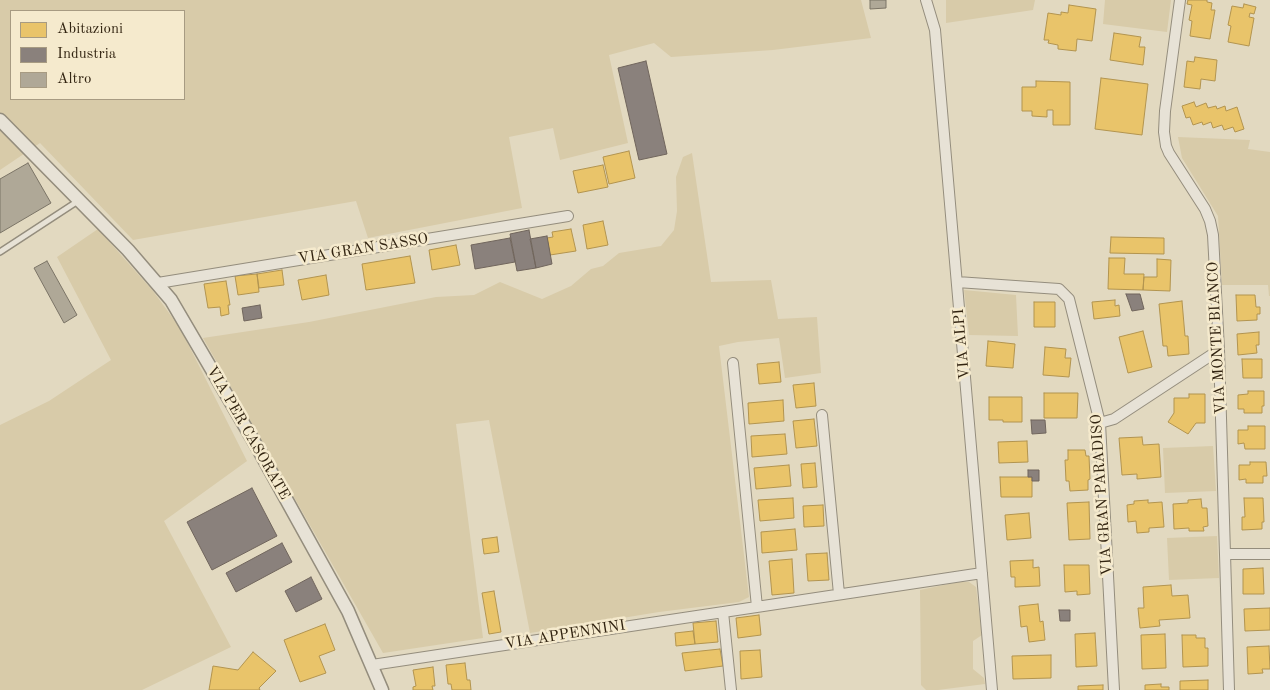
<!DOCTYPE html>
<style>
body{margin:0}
#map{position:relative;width:1270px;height:690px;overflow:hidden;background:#e2d9c0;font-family:"Old Standard TT",serif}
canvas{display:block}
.legend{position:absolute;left:10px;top:10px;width:175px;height:90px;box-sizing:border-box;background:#f5eacd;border:1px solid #a79b82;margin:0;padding:6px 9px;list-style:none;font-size:15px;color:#322411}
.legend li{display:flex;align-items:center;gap:10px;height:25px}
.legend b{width:25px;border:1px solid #a79b82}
</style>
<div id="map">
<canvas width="1270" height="690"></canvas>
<ul class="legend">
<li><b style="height:14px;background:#e9c46a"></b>Abitazioni</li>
<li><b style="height:14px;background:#8a817c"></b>Industria</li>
<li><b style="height:14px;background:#afa897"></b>Altro</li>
</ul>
</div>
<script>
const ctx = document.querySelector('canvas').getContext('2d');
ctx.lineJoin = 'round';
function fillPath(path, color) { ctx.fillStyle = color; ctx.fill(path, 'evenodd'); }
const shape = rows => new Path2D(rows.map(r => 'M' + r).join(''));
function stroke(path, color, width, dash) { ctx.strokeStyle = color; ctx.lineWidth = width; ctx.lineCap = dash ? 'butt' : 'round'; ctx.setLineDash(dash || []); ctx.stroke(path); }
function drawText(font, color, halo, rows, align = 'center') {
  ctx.font = font + ' "Old Standard TT",serif'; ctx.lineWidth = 5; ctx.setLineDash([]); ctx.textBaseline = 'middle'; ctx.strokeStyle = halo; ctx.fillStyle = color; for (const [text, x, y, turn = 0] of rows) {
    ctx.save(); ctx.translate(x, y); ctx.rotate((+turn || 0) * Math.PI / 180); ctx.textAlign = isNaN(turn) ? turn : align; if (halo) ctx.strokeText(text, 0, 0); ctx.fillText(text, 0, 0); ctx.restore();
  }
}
fillPath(shape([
 [0,0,861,0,871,38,773,50,671,57,654,43,609,55,628,143,560,160,553,128,509,137,522,208,368,238,356,201,133,240,40,143,0,170],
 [11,11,184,11,184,99,11,99],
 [946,0,1035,0,1033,10,946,23],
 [1105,0,1171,0,1167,32,1103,24],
 [1178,137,1250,140,1248,149,1270,152,1270,296,1269,296,1268,285,1222,285,1218,216,1182,158],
 [692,153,711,282,771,280,778,319,817,317,821,373,785,378,779,338,738,342,719,346,749,597,739,602,659,612,530,633,489,420,456,424,483,638,383,653,203,338,309,322,436,297,474,295,500,282,542,299,571,286,591,269,603,266,619,253,661,246,674,230,677,211,676,177,683,157],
 [98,229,153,291,180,328,247,461,164,521,231,647,142,690,0,690,0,425,49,401,111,360,57,257],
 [964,290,1016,295,1018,336,969,335],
 [1213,446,1216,491,1165,493,1163,448],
 [1217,536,1219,578,1169,580,1167,538],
 [958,582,969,582,976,587,982,635,973,641,973,669,984,678,985,684,938,690,926,690,921,685,920,590]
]), '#d8cba9');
const homes = shape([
 [1188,0,1207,0,1207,2,1212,3,1211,10,1215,10,1210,39,1190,36,1192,21,1189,20,1192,5,1187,4,1188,0],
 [1244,4,1256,7,1254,14,1250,13,1249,17,1254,18,1249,46,1228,42,1231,26,1228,25,1232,6,1243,8,1244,4],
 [1069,5,1096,9,1092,41,1077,39,1076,51,1058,49,1058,45,1048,43,1049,40,1044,40,1048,13,1061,15,1061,12,1068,13,1069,5],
 [1114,33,1141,37,1139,47,1145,47,1143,65,1110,60,1114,33],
 [1195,57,1217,60,1215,81,1201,79,1200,89,1184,87,1187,61,1194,62,1195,57],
 [1101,78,1148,84,1142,135,1095,129,1101,78],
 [1036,81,1070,82,1070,125,1053,125,1053,110,1047,110,1047,117,1032,116,1032,111,1022,111,1022,87,1036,87,1036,81],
 [1194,102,1196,107,1206,103,1208,108,1216,106,1217,109,1225,106,1226,111,1237,107,1244,129,1235,132,1233,127,1224,130,1222,125,1213,128,1211,122,1203,125,1202,122,1193,125,1190,117,1186,118,1182,106,1194,102],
 [629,151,635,178,609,184,603,157,629,151],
 [603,165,608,187,578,193,573,171,603,165],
 [603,221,608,245,587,249,583,225,603,221],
 [571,229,576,251,550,255,547,238,553,237,552,232,571,229],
 [1111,237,1164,238,1164,254,1110,253,1111,237],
 [456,245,460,265,432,270,429,250,456,245],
 [410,256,415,283,366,290,362,264,410,256],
 [1109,258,1125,258,1124,274,1144,274,1143,290,1108,289,1109,258],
 [1157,259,1171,260,1170,291,1143,290,1144,277,1157,277,1157,259],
 [282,270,284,285,259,288,257,274,282,270],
 [257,274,259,292,238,295,235,276,257,274],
 [326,275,329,295,302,300,298,280,326,275],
 [226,281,230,305,228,305,229,314,221,316,220,307,208,308,204,284,226,281],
 [1236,295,1255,295,1256,307,1260,307,1260,314,1257,314,1257,320,1237,321,1236,295],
 [1115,300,1115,306,1119,305,1120,316,1094,319,1092,302,1115,300],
 [1182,301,1185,336,1188,336,1189,354,1168,356,1167,346,1163,346,1159,304,1182,301],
 [1034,302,1055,302,1055,327,1034,327,1034,302],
 [1143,331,1152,367,1128,373,1119,337,1143,331],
 [1259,332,1259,345,1256,345,1257,353,1238,355,1237,334,1259,332],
 [988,341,1015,344,1013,368,986,366,988,341],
 [1045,347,1066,349,1065,358,1071,358,1069,377,1043,375,1045,347],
 [1242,359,1262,359,1262,378,1243,378,1242,359],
 [779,362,781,382,759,384,757,364,779,362],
 [814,383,816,406,796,408,793,385,814,383],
 [1248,391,1264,391,1264,406,1262,406,1262,413,1244,413,1244,409,1238,409,1238,395,1248,394,1248,391],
 [1044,393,1078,393,1077,418,1044,418,1044,393],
 [1189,394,1205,394,1205,423,1196,423,1188,434,1168,422,1174,413,1174,398,1189,398,1189,394],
 [989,397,1022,397,1022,422,1003,422,1003,420,989,420,989,397],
 [783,400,784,421,749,424,748,403,783,400],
 [814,419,817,446,796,448,793,421,814,419],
 [1248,426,1265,426,1265,449,1245,449,1244,443,1238,444,1238,430,1248,430,1248,426],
 [785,434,787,454,752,457,751,436,785,434],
 [1142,437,1143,445,1159,444,1161,477,1137,479,1137,474,1122,475,1119,438,1142,437],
 [1027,441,1028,462,999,463,998,442,1027,441],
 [1068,450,1085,450,1086,456,1089,456,1090,479,1088,480,1088,490,1070,491,1069,481,1066,481,1065,460,1068,460,1068,450],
 [1250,462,1266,462,1267,476,1263,476,1263,483,1246,483,1246,479,1239,480,1239,465,1250,465,1250,462],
 [815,463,817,487,803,488,801,464,815,463],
 [789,465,791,486,756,489,754,468,789,465],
 [1000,477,1032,477,1032,497,1001,497,1000,477],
 [793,498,794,518,760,521,758,500,793,498],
 [1244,498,1263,498,1264,522,1262,522,1262,529,1242,530,1242,517,1245,517,1244,498],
 [1201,499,1202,508,1207,508,1208,526,1203,527,1204,531,1189,531,1189,528,1174,529,1173,504,1188,503,1188,500,1201,499],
 [1148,500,1148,503,1162,502,1164,527,1149,528,1149,532,1137,533,1136,521,1128,522,1127,505,1134,504,1134,501,1148,500],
 [1089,502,1090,539,1069,540,1067,503,1089,502],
 [823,505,824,526,804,527,803,506,823,505],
 [1029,513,1031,538,1007,540,1005,515,1029,513],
 [795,529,797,550,762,553,761,532,795,529],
 [497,537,499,552,484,554,482,539,497,537],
 [827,553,829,580,808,581,806,554,827,553],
 [792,559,794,593,772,595,769,561,792,559],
 [1033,560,1033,568,1039,567,1040,586,1015,587,1015,577,1011,577,1010,561,1033,560],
 [1064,565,1089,565,1090,594,1077,595,1077,591,1065,592,1064,565],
 [1263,568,1264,594,1243,594,1243,569,1263,568],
 [1171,585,1172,596,1188,595,1190,618,1159,620,1160,626,1140,628,1138,608,1144,608,1143,587,1171,585],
 [494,591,501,632,489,634,482,593,494,591],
 [1038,604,1040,622,1043,621,1045,640,1029,642,1027,626,1021,627,1019,606,1038,604],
 [1270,608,1270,630,1245,631,1244,609,1270,608],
 [759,615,761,635,738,638,736,618,759,615],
 [716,621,718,642,695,644,693,623,716,621],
 [325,624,335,650,319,656,326,673,300,682,284,640,325,624],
 [693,631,695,644,676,646,675,633,693,631],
 [1095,633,1097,666,1076,667,1075,634,1095,633],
 [1165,634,1166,668,1142,669,1141,635,1165,634],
 [1182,635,1196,635,1196,638,1205,638,1205,648,1208,648,1208,666,1183,667,1182,635],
 [1269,646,1270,669,1262,669,1263,673,1248,674,1247,647,1269,646],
 [720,649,723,666,685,671,682,653,720,649],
 [760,650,762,677,741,679,740,651,760,650],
 [253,652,276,671,259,688,260,690,209,690,213,666,238,670,253,652],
 [1051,655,1051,678,1013,679,1012,656,1051,655],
 [465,663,467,680,470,680,471,690,452,690,451,684,448,684,446,665,465,663],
 [433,667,435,686,432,686,433,690,413,690,413,687,416,686,413,670,433,667],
 [1208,680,1208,690,1180,690,1180,681,1208,680],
 [1161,684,1161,687,1169,687,1169,690,1145,690,1145,685,1161,684],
 [1103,685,1103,690,1078,690,1078,686,1103,685]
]);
fillPath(homes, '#e9c46a');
stroke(homes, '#b2944f', 1);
const industry = shape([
 [646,61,667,154,639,160,618,68,646,61],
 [529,230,536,268,517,271,510,234,529,230],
 [547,236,552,264,536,268,530,239,547,236],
 [510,238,515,262,475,269,471,245,510,238],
 [1126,294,1140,294,1144,309,1132,311,1126,294],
 [260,305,262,318,244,321,242,308,260,305],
 [1031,420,1045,420,1046,433,1032,434,1031,420],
 [1028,470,1039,470,1039,481,1032,481,1032,477,1028,477,1028,470],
 [252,488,277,536,212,570,187,522,252,488],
 [282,543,292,562,236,592,226,573,282,543],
 [311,577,322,599,296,612,285,591,311,577],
 [1059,610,1070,610,1070,621,1060,621,1059,610]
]);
fillPath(industry, '#8a817c');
stroke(industry, '#70655c', 1);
const building = shape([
 [870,0,886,0,886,8,870,9,870,0],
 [28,163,51,203,0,233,0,179,28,163],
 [47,261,77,315,64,323,34,268,47,261]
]);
fillPath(building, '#afa897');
stroke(building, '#7b7466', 1);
const service = shape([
 [0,252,78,201]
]);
const minor = shape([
 [926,0,935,30,992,690],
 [1180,0,1165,111,1164,132,1166,146,1169,153,1205,209,1210,221,1213,235,1219,350,1229,690],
 [957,282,1059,289,1069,299,1100,423,1114,690],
 [158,283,568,216],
 [733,363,757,607],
 [822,415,839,594],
 [1100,423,1114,419,1219,350],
 [1225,554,1270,554],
 [723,612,731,690],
 [372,665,982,573]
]);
const tertiary = shape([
 [0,120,128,250,171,300,260,452,348,611,382,690]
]);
stroke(service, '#948d7d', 8);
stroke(minor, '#948d7d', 12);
stroke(tertiary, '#948d7d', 15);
stroke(service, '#e7e2d6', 5);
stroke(minor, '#e7e2d6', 10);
stroke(tertiary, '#e7e2d6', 12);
drawText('15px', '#322411', '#f5eacd', [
 ["VIA GRAN SASSO",363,249,-9],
 ["VIA MONTE BIANCO",1217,338,-93],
 ["VIA ALPI",962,344,-95],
 ["VIA PER CASORATE",248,433,60],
 ["VIA GRAN PARADISO",1102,495,-94],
 ["VIA APPENNINI",565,635,-9]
]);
</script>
